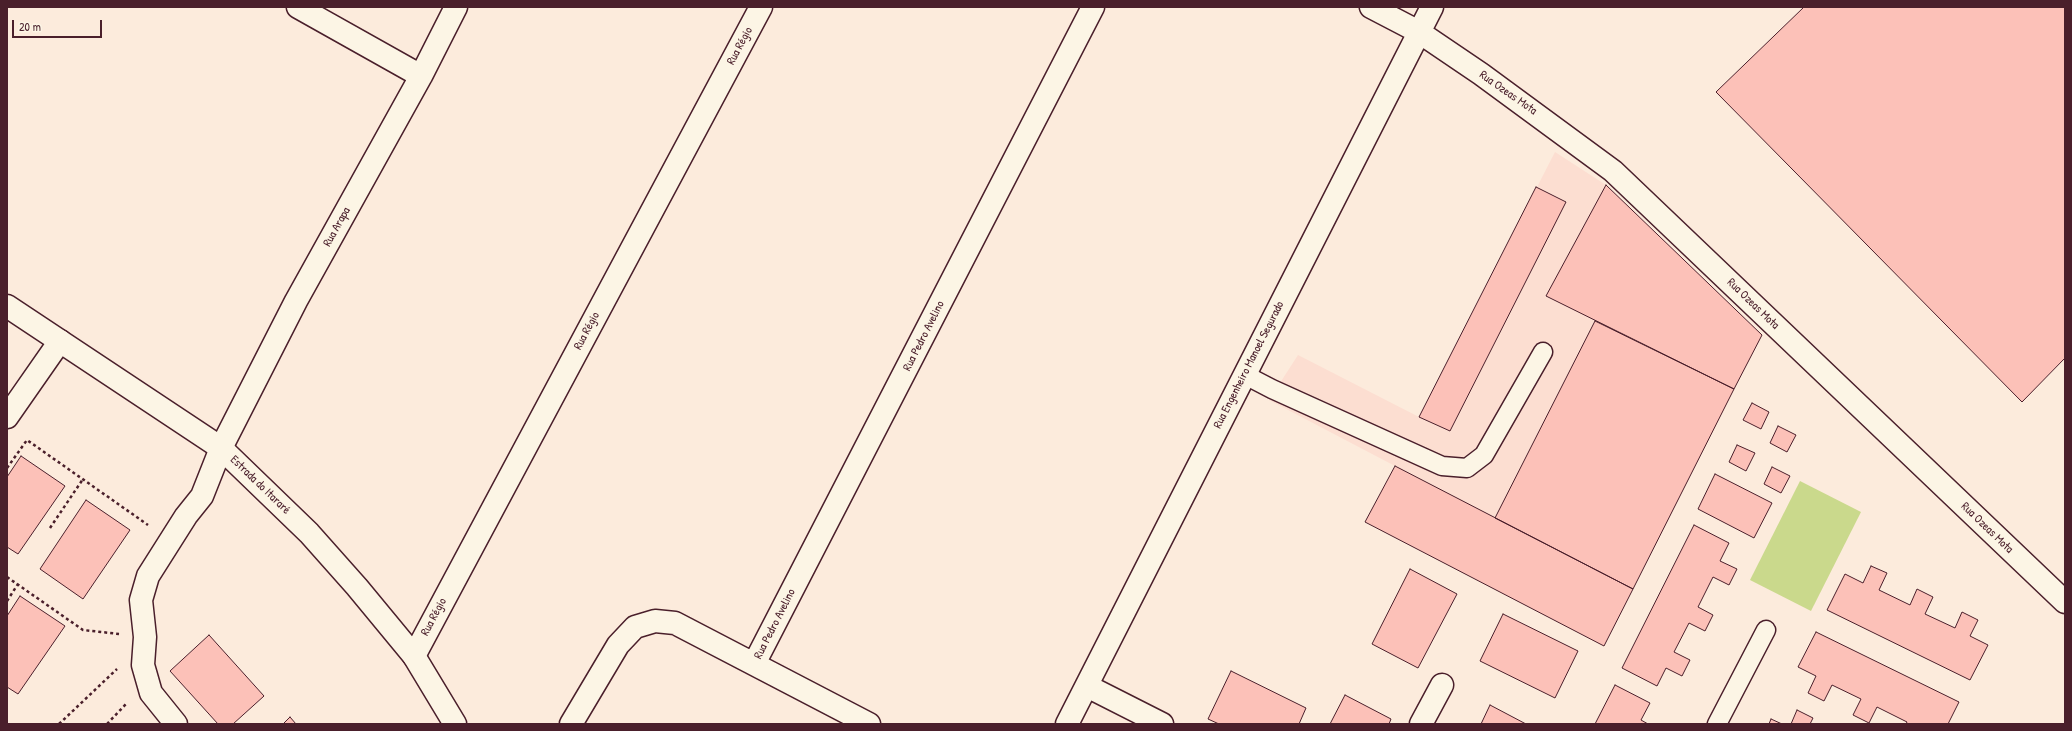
<!DOCTYPE html>
<meta charset="utf-8">
<style>
body{margin:0}
#map{position:relative;width:2072px;height:731px;overflow:hidden;background:#fcebdc;font-family:"Patrick Hand",sans-serif}
canvas{display:block}
.frame{position:absolute;inset:0;border:8px solid #4a1f2b;pointer-events:none}
.scale{position:absolute;left:12px;top:20px;width:90px;height:18px;box-sizing:border-box;border:2px solid #4a1f2b;border-top:0;padding-left:5px;font-size:12px;line-height:14px;white-space:nowrap;color:#4a1f2b;-webkit-text-stroke:3px #fcf5e5;paint-order:stroke}
</style>
<div id="map">
<canvas width="2072" height="731"></canvas>
<div class="frame"></div>
<div class="scale">20 m</div>
</div>
<script>
const ctx = document.querySelector('canvas').getContext('2d');
ctx.lineJoin = 'round';
function fillPath(path, color) { ctx.fillStyle = color; ctx.fill(path, 'evenodd'); }
const shape = rows => new Path2D(rows.map(r => 'M' + r).join(''));
function stroke(path, color, width, dash) { ctx.strokeStyle = color; ctx.lineWidth = width; ctx.lineCap = dash ? 'butt' : 'round'; ctx.setLineDash(dash || []); ctx.stroke(path); }
function drawText(font, color, halo, rows, align = 'center') {
  ctx.font = font + ' "Patrick Hand",sans-serif'; ctx.lineWidth = 3; ctx.setLineDash([]); ctx.textBaseline = 'middle'; ctx.strokeStyle = halo; ctx.fillStyle = color; for (const [text, x, y, turn = 0] of rows) {
    ctx.save(); ctx.translate(x, y); ctx.rotate((+turn || 0) * Math.PI / 180); ctx.textAlign = isNaN(turn) ? turn : align; if (halo) ctx.strokeText(text, 0, 0); ctx.fillText(text, 0, 0); ctx.restore();
  }
}
fillPath(shape([
 [1555,152,1606,185,1762,335,1604,646,1395,466,1269,400,1298,355,1419,417]
]), '#fcded1');
fillPath(shape([
 [1800,481,1861,512,1811,611,1750,580]
]), '#cad98c');
const building = shape([
 [1804,7,2065,7,2065,358,2022,402,1716,92,1804,7],
 [1606,185,1762,335,1734,389,1546,296,1606,185],
 [1536,187,1566,202,1450,431,1419,417,1536,187],
 [1595,321,1734,389,1633,589,1495,518,1595,321],
 [1752,403,1769,412,1761,429,1743,420,1752,403],
 [1778,426,1796,435,1787,452,1770,443,1778,426],
 [1737,445,1755,453,1746,471,1729,462,1737,445],
 [21,456,65,486,18,554,7,547,7,477,21,456],
 [1395,466,1633,589,1604,646,1365,522,1395,466],
 [1772,467,1790,476,1781,493,1764,484,1772,467],
 [1715,474,1772,503,1754,538,1698,509,1715,474],
 [86,500,130,530,83,599,40,569,86,500],
 [1694,525,1729,543,1720,561,1737,569,1729,585,1713,577,1698,607,1713,615,1705,631,1689,623,1674,652,1690,660,1682,676,1666,668,1657,686,1622,668,1694,525],
 [1871,566,1887,573,1879,590,1910,605,1917,589,1933,597,1925,614,1955,628,1962,612,1978,620,1970,636,1988,645,1970,680,1827,610,1845,574,1863,583,1871,566],
 [1410,569,1457,594,1418,668,1372,644,1410,569],
 [20,596,65,626,18,694,7,687,7,616,20,596],
 [1503,614,1578,651,1555,698,1480,661,1503,614],
 [1816,632,1959,702,1948,724,1906,724,1907,722,1877,707,1869,723,1853,715,1861,699,1832,685,1824,701,1808,693,1816,676,1798,667,1816,632],
 [209,635,264,696,233,724,218,724,170,671,209,635],
 [1231,671,1306,708,1299,724,1219,724,1208,719,1231,671],
 [1615,685,1650,703,1641,720,1648,724,1595,724,1615,685],
 [1345,695,1391,719,1389,724,1330,724,1345,695],
 [1490,705,1526,724,1481,724,1490,705],
 [1797,710,1813,718,1810,724,1791,724,1797,710],
 [290,717,296,724,283,724,290,717],
 [1771,719,1782,724,1769,724,1771,719]
]);
fillPath(building, '#fcc1b8');
stroke(building, '#4a1f2b', 1);
const service = shape([
 [1245,375,1272,389,1442,466,1467,468,1484,455,1543,352],
 [1717,724,1766,630]
]);
const pedestrian = shape([
 [7,417,60,341]
]);
const minor = shape([
 [298,7,421,76],
 [1371,7,1419,32,1481,74,1613,171,2065,602],
 [414,656,761,7],
 [754,664,1093,7],
 [1087,686,1162,724],
 [176,724,151,693,143,665,145,637,141,600,148,576,186,516,202,496,221,448,296,301,421,76,456,7],
 [571,724,618,645,635,627,655,621,675,623,869,724],
 [1067,724,1432,7],
 [1421,724,1442,685]
]);
const primary = shape([
 [7,306,221,448,309,533,357,587,414,656,455,724]
]);
stroke(service, '#4a1f2b', 21);
stroke(pedestrian, '#4a1f2b', 25);
stroke(minor, '#4a1f2b', 25);
stroke(primary, '#4a1f2b', 25);
stroke(shape([
 [7,468,27,440,148,525],
 [50,528,83,479],
 [7,577,83,630,119,634],
 [7,601,18,584],
 [59,724,117,669],
 [107,724,126,704]
]), '#4a1f2b', 2.5, [3, 3]);
stroke(service, '#fcf5e5', 18);
stroke(pedestrian, '#fcf5e5', 22);
stroke(minor, '#fcf5e5', 22);
stroke(primary, '#fcf5e5', 22);
drawText('12px', '#4a1f2b', '#fcf5e5', [
 ["Rua Régio",740,46,-62],
 ["Rua Ozeas Mota",1508,93,35],
 ["Rua Arapa",337,227,-61],
 ["Rua Ozeas Mota",1753,304,44],
 ["Rua Régio",587,331,-62],
 ["Rua Pedro Avelino",924,336,-63],
 ["Rua Engenheiro Manoel Segurado",1249,365,-63],
 ["Estrada do Itararé",260,485,44],
 ["Rua Ozeas Mota",1987,528,44],
 ["Rua Régio",434,617,-62],
 ["Rua Pedro Avelino",775,624,-63]
]);
</script>
